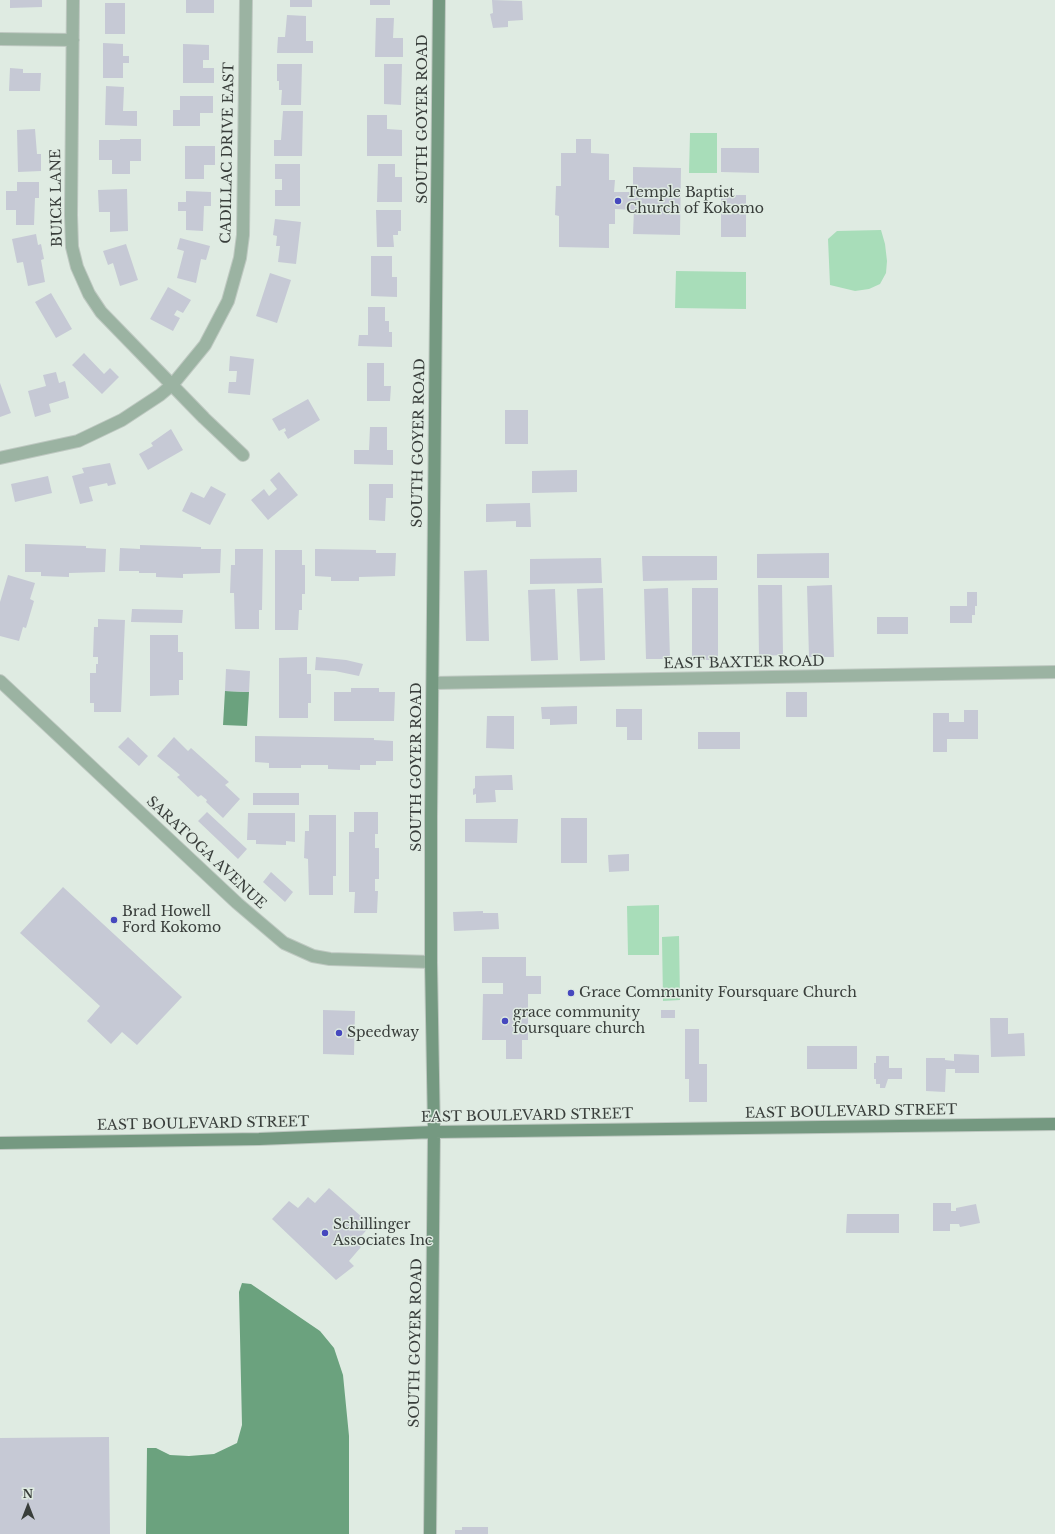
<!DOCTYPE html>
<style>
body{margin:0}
#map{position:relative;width:1055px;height:1534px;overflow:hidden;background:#dfebe2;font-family:"Libre Baskerville",serif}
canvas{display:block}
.north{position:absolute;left:8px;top:1486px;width:40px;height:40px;-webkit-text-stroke:3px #dfebe2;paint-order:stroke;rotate:0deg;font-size:11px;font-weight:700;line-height:16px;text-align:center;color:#393e3b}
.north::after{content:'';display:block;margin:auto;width:14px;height:18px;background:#393e3b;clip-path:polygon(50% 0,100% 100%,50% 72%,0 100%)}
</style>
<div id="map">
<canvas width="1055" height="1534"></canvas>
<div class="north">N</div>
</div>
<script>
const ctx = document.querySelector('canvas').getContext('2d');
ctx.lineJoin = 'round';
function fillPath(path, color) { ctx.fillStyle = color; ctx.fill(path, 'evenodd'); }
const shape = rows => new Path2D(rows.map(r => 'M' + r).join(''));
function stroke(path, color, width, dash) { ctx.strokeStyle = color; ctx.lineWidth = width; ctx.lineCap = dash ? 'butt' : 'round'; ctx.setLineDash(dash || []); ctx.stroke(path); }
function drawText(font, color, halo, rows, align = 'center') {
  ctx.font = font + ' "Libre Baskerville",serif'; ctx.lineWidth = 3; ctx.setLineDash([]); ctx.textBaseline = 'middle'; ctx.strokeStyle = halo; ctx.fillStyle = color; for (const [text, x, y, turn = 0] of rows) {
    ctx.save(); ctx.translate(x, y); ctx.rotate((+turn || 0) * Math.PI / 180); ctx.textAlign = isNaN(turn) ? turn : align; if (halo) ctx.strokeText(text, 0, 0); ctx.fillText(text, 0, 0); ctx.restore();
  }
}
fillPath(shape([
 [690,133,717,133,717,173,689,173],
 [881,230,885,244,887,261,886,273,880,284,869,289,855,291,830,285,828,239,837,231],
 [676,271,746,272,746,309,675,308],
 [659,905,659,955,628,955,627,906],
 [679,936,680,1000,663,1001,662,937]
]), '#a8ddb9');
fillPath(shape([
 [225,691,249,692,247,726,223,725],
 [242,1283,251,1284,320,1331,334,1348,343,1375,349,1436,349,1534,146,1534,147,1448,156,1448,170,1455,189,1456,214,1454,237,1443,242,1425,239,1292]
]), '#6ba27e');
fillPath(shape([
 [10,0,42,0,42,7,10,8],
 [186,0,214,0,214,13,186,13],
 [290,0,312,0,312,7,290,7],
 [370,0,390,0,390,5,370,5],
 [492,0,522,1,523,20,508,21,508,27,493,28,490,14,493,13],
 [105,3,125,3,125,34,105,34],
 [287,15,306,16,306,41,313,41,313,53,277,53,278,37,285,37],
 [376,18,394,18,393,38,403,38,403,57,375,57],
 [103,43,123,44,123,56,129,56,129,63,123,63,123,78,103,78],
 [183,44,209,45,209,60,203,60,203,68,214,68,214,83,183,83],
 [277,64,302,64,301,105,281,105,282,90,279,90,279,81,277,81],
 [384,64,402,64,401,105,384,104],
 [10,68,23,69,23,73,41,73,40,91,9,91],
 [106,86,124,87,123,111,137,111,137,126,105,125],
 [180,96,213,96,213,113,200,113,200,126,173,126,173,110,180,110],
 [283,111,303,111,302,156,274,156,274,140,281,140],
 [367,115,387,115,387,129,402,130,402,156,367,156],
 [35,129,37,154,41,154,41,171,18,172,17,130],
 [120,139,141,139,141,161,130,161,130,174,112,174,112,160,99,160,99,140,120,140],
 [576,139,591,139,591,153,609,154,609,180,615,180,614,192,633,192,633,167,681,168,680,235,633,234,634,210,615,209,615,224,609,224,609,248,559,247,559,216,555,215,556,186,561,186,561,153,576,153],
 [185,146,215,146,215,165,204,165,204,179,185,179],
 [721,148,759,148,759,173,721,172],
 [275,164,300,164,300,206,275,206,275,190,282,190,282,179,275,179],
 [378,164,395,164,395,177,402,177,402,202,377,202],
 [17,182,39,182,39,198,35,198,34,225,16,225,16,210,6,210,6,191,17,191],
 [127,189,128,231,110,232,110,212,99,212,98,190],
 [186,191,211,192,211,206,204,206,203,231,186,230,186,211,178,211,178,202,186,202],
 [721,195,746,195,746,237,721,237],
 [376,210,401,210,401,231,398,231,398,235,393,235,394,247,377,247],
 [275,219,301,222,296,264,278,262,280,246,276,246,277,236,273,235],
 [36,234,38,245,41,244,44,259,41,260,45,282,28,286,23,262,17,263,12,239],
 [180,238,210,246,206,260,201,259,196,283,177,278,184,251,177,249],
 [126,244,138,280,120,286,113,263,108,265,103,251],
 [371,256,392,256,392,277,397,277,397,297,371,296],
 [270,273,291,280,277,323,256,316],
 [168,287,191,300,183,313,177,310,174,315,180,318,173,331,150,319],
 [51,293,72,329,56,338,35,302],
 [368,307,385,307,385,321,389,321,389,332,392,332,392,347,358,346,359,335,368,335],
 [84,353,104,374,110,368,119,377,102,394,72,365],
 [230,356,254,359,250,395,228,393,229,382,236,382,237,371,229,371],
 [367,363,384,363,384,386,391,386,390,401,367,401],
 [56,372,59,383,65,381,69,398,49,404,51,412,35,417,28,391,46,386,43,375],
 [0,383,11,413,0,417],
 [308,399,320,420,288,439,284,432,286,431,285,428,279,431,272,419],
 [505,410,528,410,528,444,505,444],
 [370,427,387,427,387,450,393,450,393,465,354,464,354,450,369,450],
 [171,429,183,450,148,470,139,454,153,446,151,443],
 [110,463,116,484,108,486,107,483,89,487,93,501,80,504,72,476,84,473,82,468],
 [577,470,577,492,532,493,532,471],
 [279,472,298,495,268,520,251,500,264,489,269,496,277,489,270,480],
 [48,476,52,493,15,502,11,484],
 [369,484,393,484,393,498,386,498,385,521,369,520],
 [211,486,226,494,210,525,182,511,191,492,204,498],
 [530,503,531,527,516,527,516,521,486,522,486,504],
 [25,544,86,546,86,548,106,549,105,572,69,573,69,577,41,576,41,572,25,572],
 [140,545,201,547,201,549,221,549,220,573,183,574,183,578,156,577,156,573,139,573,139,571,119,571,120,548,140,549],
 [235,549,263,549,262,610,259,610,259,629,235,629,234,593,230,593,231,565,235,565],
 [315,549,376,550,376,553,396,553,395,576,359,577,359,581,331,581,331,577,315,576],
 [275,550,302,550,302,565,305,565,305,594,302,594,302,610,299,610,298,630,275,630],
 [829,553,829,578,757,578,757,554],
 [642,556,717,556,717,580,643,581],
 [601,558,602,583,530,584,530,559],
 [487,570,489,641,466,641,464,571],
 [8,575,35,583,30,599,34,601,26,628,23,627,19,641,0,636,0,602],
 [758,585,782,585,783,655,759,656],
 [832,585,834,657,809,657,807,586],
 [603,588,605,660,580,661,577,589],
 [668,588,670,659,646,659,644,589],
 [692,588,718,588,718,660,692,660],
 [555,589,558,660,531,661,528,590],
 [967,592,977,592,977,606,975,606,975,615,972,615,972,623,950,623,950,606,967,606],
 [132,609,183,610,182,623,131,622],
 [877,617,908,617,908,634,877,634],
 [98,619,125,620,121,712,94,712,94,703,90,703,90,673,96,673,96,664,98,664,98,657,93,657,94,627,98,627],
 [150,635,178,635,178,652,183,652,183,680,179,680,179,695,150,696],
 [307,657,307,674,311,674,311,703,308,703,308,718,279,718,279,658],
 [316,657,346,660,363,664,359,676,335,671,315,670],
 [226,669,250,671,249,692,225,691],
 [351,688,379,688,379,692,395,692,394,721,334,721,334,692,351,692],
 [786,692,807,692,807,717,786,717],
 [577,706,577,724,550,725,550,719,542,719,541,707],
 [616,709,642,709,642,740,627,740,627,727,616,727],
 [964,710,978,710,978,739,947,739,947,752,933,752,933,713,949,713,949,722,964,722],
 [487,716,514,716,514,749,486,748],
 [698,732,740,732,740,749,698,749],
 [255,736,374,738,374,740,393,741,393,761,376,761,376,765,360,765,360,770,328,769,328,765,301,765,301,768,269,768,269,763,255,762],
 [128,737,148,756,139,766,118,747],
 [174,737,188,751,191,748,229,782,225,785,240,799,223,818,206,802,207,800,201,795,198,797,177,777,180,775,157,756],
 [512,775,513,790,495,790,496,802,476,803,476,794,473,795,473,789,475,788,475,776],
 [253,793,299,793,299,805,253,805],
 [207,812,247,849,238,859,198,821],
 [354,812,378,812,378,834,375,834,375,848,379,848,379,879,375,879,375,891,378,891,377,913,354,913,355,892,349,892,349,832,354,832],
 [248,813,295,813,295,842,286,841,286,845,256,844,256,840,247,840],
 [309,815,336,815,336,876,333,876,333,895,309,895,308,859,304,858,305,831,309,831],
 [561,818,587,818,587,863,561,863],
 [465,819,518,819,517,843,465,842],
 [629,854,629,871,609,872,608,855],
 [271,872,293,892,285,902,263,882],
 [63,887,182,997,137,1045,122,1032,111,1044,87,1021,100,1006,20,933],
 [483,911,483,913,498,913,499,929,454,931,453,912],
 [482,957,526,957,526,976,541,976,541,994,528,994,528,1040,522,1040,522,1059,506,1059,506,1040,482,1040,483,994,503,994,503,983,482,983],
 [323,1010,355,1011,354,1055,323,1054],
 [661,1010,675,1010,675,1018,661,1018],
 [990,1018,1008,1018,1008,1034,1024,1033,1025,1056,991,1057],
 [685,1029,699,1029,699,1064,707,1064,707,1102,689,1102,689,1079,685,1079],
 [807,1046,857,1046,857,1069,807,1069],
 [954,1054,979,1055,979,1073,955,1073,955,1069,946,1069,945,1092,926,1091,926,1058,945,1058,945,1060,954,1061],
 [876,1056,889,1056,889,1068,902,1068,902,1079,888,1079,885,1088,880,1088,880,1084,876,1084,876,1079,874,1079,874,1063,876,1063],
 [329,1188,371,1225,356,1242,361,1247,349,1261,354,1266,336,1280,272,1219,289,1201,298,1208,308,1197,315,1203],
 [933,1203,951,1203,951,1211,956,1211,956,1208,976,1204,980,1223,960,1227,959,1224,950,1224,950,1231,933,1231],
 [847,1214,899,1214,899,1233,846,1233],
 [109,1437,110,1534,0,1534,0,1438],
 [462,1527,488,1527,488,1534,455,1534,455,1530,462,1530]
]), '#c6c9d5');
const street = shape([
 [73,0,71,215,72,247,77,267,89,294,101,312,204,418,243,455],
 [0,39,73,40],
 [0,458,78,441,122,420,160,395,173,384,205,345,228,301,240,258,243,235,246,0],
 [0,681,237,903,284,943,313,956,330,959,431,962],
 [433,683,1055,672]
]);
const secondary = shape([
 [0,1143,259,1139,434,1132,1055,1124],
 [430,1534,434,1132,431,962,431,816,439,0]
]);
stroke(street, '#bec8c1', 14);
stroke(secondary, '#bec8c1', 14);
stroke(street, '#9bb3a2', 12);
stroke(secondary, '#759981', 12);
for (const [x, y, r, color] of [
 [618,201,4,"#4648be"],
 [114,920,4,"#4648be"],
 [571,993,4,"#4648be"],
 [505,1021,4,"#4648be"],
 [339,1033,4,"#4648be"],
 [325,1233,4,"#4648be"]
]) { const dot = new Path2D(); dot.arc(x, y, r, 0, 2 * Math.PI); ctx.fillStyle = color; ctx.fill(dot); stroke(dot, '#dfebe2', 1.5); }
drawText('14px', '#393e3b', '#dfebe2', [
 ["SOUTH GOYER ROAD",423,119,-90],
 ["CADILLAC DRIVE EAST",228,153,-89],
 ["BUICK LANE",57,198,-91],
 ["SOUTH GOYER ROAD",419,443,-89],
 ["EAST BAXTER ROAD",744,663,-1],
 ["SOUTH GOYER ROAD",417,767,-90],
 ["SARATOGA AVENUE",206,853,43],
 ["EAST BOULEVARD STREET",851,1112,-1],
 ["EAST BOULEVARD STREET",527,1116,-1],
 ["EAST BOULEVARD STREET",203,1124,-1],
 ["SOUTH GOYER ROAD",416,1343,-89]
]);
drawText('14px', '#393e3b', '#dfebe2', [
 ["Temple Baptist",626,193],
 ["Church of Kokomo",626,209],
 ["Brad Howell",122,912],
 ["Ford Kokomo",122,928],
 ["Grace Community Foursquare Church",579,993],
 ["grace community",513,1013],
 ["foursquare church",513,1029],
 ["Speedway",347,1033],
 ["Schillinger",333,1225],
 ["Associates Inc",333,1241]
], 'left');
</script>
